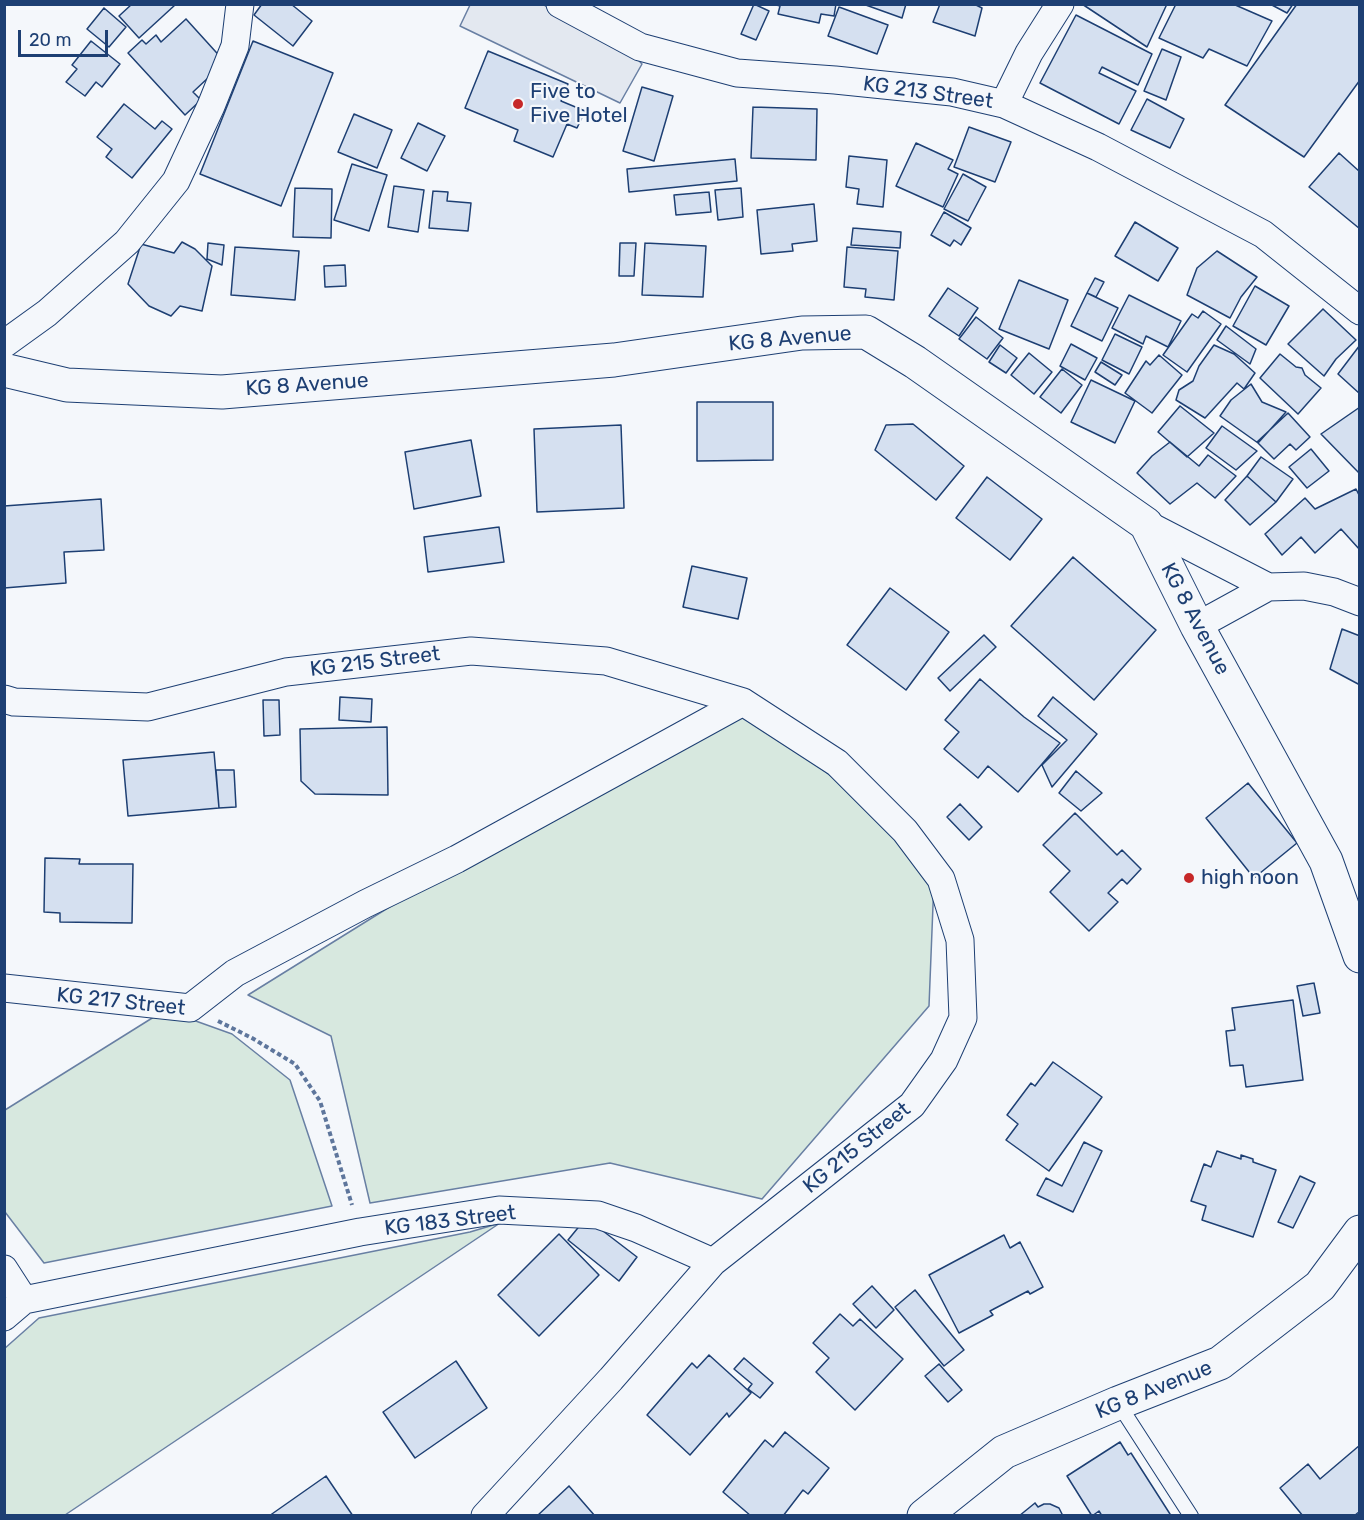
<!DOCTYPE html>
<style>
body{margin:0}
#map{position:relative;width:1364px;height:1520px;overflow:hidden;background:#f4f7fb;font-family:Rubik,sans-serif}
canvas{display:block}
.frame{position:absolute;inset:0;border:6px solid #1d3f73;pointer-events:none}
.scale{position:absolute;left:18px;top:30px;width:90px;height:27px;box-sizing:border-box;border:3px solid #1d3f73;border-top:0;padding-left:8px;font-size:18px;line-height:21px;white-space:nowrap;color:#1d3f73;-webkit-text-stroke:4px #f4f7fb;paint-order:stroke}
</style>
<div id="map">
<canvas width="1364" height="1520"></canvas>
<div class="frame"></div>
<div class="scale">20 m</div>
</div>
<script>
const ctx = document.querySelector('canvas').getContext('2d');
ctx.lineJoin = 'round';
function fillPath(path, color) { ctx.fillStyle = color; ctx.fill(path, 'evenodd'); }
const shape = rows => new Path2D(rows.map(r => 'M' + r).join(''));
function stroke(path, color, width, dash) { ctx.strokeStyle = color; ctx.lineWidth = width; ctx.lineCap = dash ? 'butt' : 'round'; ctx.setLineDash(dash || []); ctx.stroke(path); }
function drawText(font, color, halo, rows, align = 'center') {
  ctx.font = font + ' Rubik,sans-serif'; ctx.lineWidth = 4.5; ctx.setLineDash([]); ctx.textBaseline = 'middle'; ctx.strokeStyle = halo; ctx.fillStyle = color; for (const [text, x, y, turn = 0] of rows) {
    ctx.save(); ctx.translate(x, y); ctx.rotate((+turn || 0) * Math.PI / 180); ctx.textAlign = isNaN(turn) ? turn : align; if (halo) ctx.strokeText(text, 0, 0); ctx.fillText(text, 0, 0); ctx.restore();
  }
}
const green = shape([
 [727,697,935,855,929,1006,762,1199,610,1163,370,1203,331,1036,248,995,727,697],
 [165,1010,232,1034,290,1080,332,1206,44,1263,5,1212,5,1110,165,1010],
 [500,1223,65,1515,5,1515,4,1349,39,1318,470,1232,500,1223]
]);
fillPath(green, '#d7e8df');
stroke(green, '#687fa3', 1.5);
const parking = shape([
 [470,5,544,5,628,49,642,64,620,103,460,26,470,5]
]);
fillPath(parking, '#e3e8f0');
stroke(parking, '#687fa3', 1.5);
const building = shape([
 [132,4,175,4,175,5,139,38,119,16,132,4],
 [262,4,291,4,312,21,293,46,254,15,262,4],
 [754,4,769,11,756,40,741,34,754,4],
 [773,4,836,4,834,16,821,14,819,23,778,14,780,6,773,4],
 [863,4,906,4,902,18,863,4],
 [940,4,974,4,982,8,975,36,933,22,940,4],
 [1082,4,1167,4,1147,47,1082,4],
 [1176,4,1233,4,1272,21,1247,66,1209,49,1203,58,1159,38,1176,4],
 [1270,4,1293,4,1287,13,1270,4],
 [1297,4,1360,4,1360,80,1304,157,1225,105,1297,4],
 [839,7,888,25,877,54,828,36,839,7],
 [104,8,126,27,109,47,87,29,104,8],
 [1076,15,1152,54,1138,85,1102,67,1099,73,1136,91,1119,124,1040,83,1076,15],
 [186,19,225,62,193,92,201,100,185,115,128,53,142,40,146,44,156,35,161,42,186,19],
 [91,41,120,64,102,87,96,82,85,96,66,82,77,69,72,65,91,41],
 [253,41,333,73,281,206,200,174,253,41],
 [1162,49,1181,57,1166,100,1144,91,1162,49],
 [488,51,568,84,561,101,585,111,577,128,567,124,553,157,514,141,518,130,465,108,488,51],
 [642,87,673,96,654,161,623,151,642,87],
 [1147,99,1184,119,1170,148,1131,130,1147,99],
 [124,104,155,129,162,121,172,129,132,178,106,157,112,149,97,137,124,104],
 [753,107,817,109,816,160,751,158,753,107],
 [354,114,392,130,377,168,338,152,354,114],
 [418,123,445,136,427,171,401,158,418,123],
 [969,127,1011,142,995,182,954,167,969,127],
 [916,143,953,160,948,169,958,174,943,207,896,186,916,143],
 [1339,153,1360,172,1360,229,1309,187,1339,153],
 [849,156,887,160,883,207,857,204,859,189,846,187,849,156],
 [735,159,737,181,629,192,627,169,735,159],
 [352,164,387,175,369,231,334,220,352,164],
 [963,174,986,187,968,221,944,209,963,174],
 [394,186,424,190,418,232,388,227,394,186],
 [295,188,332,189,331,238,293,237,295,188],
 [741,188,743,217,718,220,715,190,741,188],
 [433,191,448,192,447,201,471,203,468,231,429,228,433,191],
 [709,192,711,212,676,215,674,195,709,192],
 [814,204,817,241,792,244,793,251,761,254,757,210,814,204],
 [944,212,971,228,961,245,954,240,950,246,931,235,944,212],
 [1135,222,1178,248,1158,281,1115,256,1135,222],
 [853,228,901,232,900,248,851,245,853,228],
 [182,242,195,249,212,266,202,311,180,306,171,316,149,306,128,284,141,244,174,253,182,242],
 [208,243,224,245,222,265,207,259,208,243],
 [620,243,636,243,634,276,619,276,620,243],
 [645,243,706,246,703,297,642,295,645,243],
 [235,247,299,251,295,300,231,295,235,247],
 [847,247,898,251,894,300,865,297,866,289,844,287,847,247],
 [1217,251,1257,277,1241,297,1230,318,1187,295,1197,268,1217,251],
 [345,265,346,286,325,287,324,266,345,265],
 [1095,278,1104,282,1096,297,1087,293,1095,278],
 [1019,280,1068,300,1049,349,999,329,1019,280],
 [1255,286,1289,306,1266,345,1233,326,1255,286],
 [948,288,978,308,959,336,929,316,948,288],
 [1087,293,1118,308,1102,341,1071,326,1087,293],
 [1129,295,1181,321,1168,347,1146,336,1143,344,1112,328,1129,295],
 [1323,309,1356,340,1336,359,1324,376,1288,344,1323,309],
 [1203,311,1221,324,1187,372,1163,355,1192,314,1198,318,1203,311],
 [976,317,1003,338,987,359,959,339,976,317],
 [1226,326,1256,349,1250,364,1217,340,1226,326],
 [1115,334,1142,347,1129,374,1102,360,1115,334],
 [1071,344,1097,358,1085,380,1060,366,1071,344],
 [1000,345,1017,358,1006,373,989,362,1000,345],
 [1214,345,1234,354,1255,373,1244,389,1237,383,1205,418,1176,400,1179,390,1193,381,1199,366,1214,345],
 [1360,345,1360,394,1338,374,1360,345],
 [1029,353,1052,372,1034,394,1011,375,1029,353],
 [1280,354,1296,367,1302,368,1305,375,1321,388,1298,414,1260,378,1280,354],
 [1159,355,1182,375,1152,413,1125,393,1146,361,1150,365,1159,355],
 [1101,362,1122,375,1115,385,1095,372,1101,362],
 [1062,369,1082,385,1061,413,1040,397,1062,369],
 [1091,380,1135,401,1115,443,1071,422,1091,380],
 [1251,384,1262,402,1286,412,1258,443,1220,416,1231,400,1251,384],
 [697,402,773,402,773,460,697,461,697,402],
 [1180,406,1214,433,1187,457,1158,432,1180,406],
 [1360,407,1360,474,1321,434,1360,407],
 [1288,413,1310,437,1296,450,1290,444,1274,459,1257,442,1288,413],
 [913,424,964,466,936,500,875,450,886,425,913,424],
 [621,425,624,508,537,512,534,429,621,425],
 [1222,426,1257,451,1236,470,1206,448,1222,426],
 [471,440,481,496,414,509,405,452,471,440],
 [1170,442,1199,466,1208,455,1236,476,1215,498,1197,483,1170,504,1137,473,1152,456,1170,442],
 [1311,449,1329,471,1307,488,1289,467,1311,449],
 [1261,457,1293,479,1276,502,1247,476,1261,457],
 [1247,476,1276,502,1250,525,1225,500,1247,476],
 [987,477,1042,519,1010,560,956,518,987,477],
 [1356,489,1360,497,1360,550,1341,529,1315,553,1301,537,1282,555,1265,534,1305,498,1315,509,1356,489],
 [101,499,104,550,64,552,66,583,4,588,4,506,101,499],
 [499,527,504,562,428,572,424,537,499,527],
 [1073,557,1156,630,1094,700,1011,626,1073,557],
 [692,566,747,578,738,619,683,607,692,566],
 [890,588,949,632,906,690,847,645,890,588],
 [1342,629,1360,636,1360,685,1330,669,1342,629],
 [984,635,996,647,950,691,938,678,984,635],
 [980,679,1024,717,1060,743,1018,792,988,766,978,778,944,749,959,732,945,720,980,679],
 [340,697,372,699,371,722,339,720,340,697],
 [1053,697,1097,734,1052,787,1042,765,1067,740,1038,716,1053,697],
 [263,700,279,700,280,735,264,736,263,700],
 [387,727,388,795,315,794,301,781,300,729,387,727],
 [214,752,219,808,128,816,123,760,214,752],
 [216,770,234,770,236,807,219,808,216,770],
 [1076,771,1102,793,1081,811,1059,793,1076,771],
 [1248,783,1297,843,1254,878,1206,818,1248,783],
 [960,804,982,827,969,840,947,817,960,804],
 [1075,813,1117,855,1122,850,1141,869,1127,884,1122,879,1108,893,1118,902,1089,931,1050,892,1070,871,1043,845,1075,813],
 [45,858,80,859,79,864,133,864,132,923,60,922,60,913,44,912,45,858],
 [1314,983,1320,1013,1303,1016,1297,986,1314,983],
 [1293,1000,1303,1080,1246,1087,1243,1065,1230,1066,1226,1031,1235,1030,1232,1008,1293,1000],
 [1053,1062,1102,1097,1049,1171,1006,1140,1018,1124,1007,1115,1031,1083,1035,1086,1053,1062],
 [1084,1142,1102,1151,1073,1212,1037,1195,1046,1178,1062,1186,1084,1142],
 [1217,1151,1241,1159,1241,1155,1253,1159,1253,1162,1276,1170,1253,1237,1202,1220,1206,1206,1191,1201,1204,1164,1211,1167,1217,1151],
 [1300,1176,1315,1183,1293,1228,1278,1222,1300,1176],
 [586,1218,637,1257,619,1281,568,1240,586,1218],
 [559,1234,599,1275,539,1336,498,1295,559,1234],
 [1004,1235,1010,1248,1020,1242,1043,1287,1030,1294,1028,1291,990,1311,993,1315,959,1333,929,1275,1004,1235],
 [872,1286,894,1310,876,1328,853,1304,872,1286],
 [915,1290,964,1350,944,1366,895,1307,915,1290],
 [840,1314,853,1326,860,1319,903,1359,855,1410,816,1372,829,1358,813,1343,840,1314],
 [709,1355,751,1393,729,1417,727,1413,690,1455,647,1415,692,1363,697,1368,709,1355],
 [744,1358,773,1383,760,1398,748,1389,752,1384,734,1369,744,1358],
 [456,1361,487,1408,415,1458,383,1412,456,1361],
 [939,1364,962,1390,948,1402,925,1376,939,1364],
 [785,1432,829,1468,808,1494,803,1490,783,1516,751,1516,723,1492,765,1440,773,1447,785,1432],
 [1120,1442,1128,1455,1131,1453,1170,1514,1168,1516,1102,1516,1099,1511,1092,1516,1067,1476,1120,1442],
 [1360,1445,1360,1511,1354,1516,1303,1516,1280,1488,1308,1464,1320,1479,1360,1445],
 [326,1476,353,1516,269,1516,326,1476],
 [569,1486,595,1516,537,1516,569,1486],
 [1035,1503,1038,1507,1044,1504,1050,1504,1059,1508,1063,1516,1019,1516,1035,1503]
]);
fillPath(building, '#d5e0f0');
stroke(building, '#1d3f73', 1.5);
const lane = shape([
 [1118,1403,1191,1516]
]);
const street = shape([
 [560,4,640,47,737,73,835,80,952,92,1004,104,1098,147,1263,234,1360,311],
 [1004,104,1029,53,1060,4],
 [4,344,47,313,127,242,176,181,211,106,235,46,240,4],
 [1146,524,1268,587],
 [1197,626,1268,587,1304,586,1334,592,1360,602],
 [4,699,14,702,148,707,286,672,471,651,606,661,743,702,837,763,905,831,941,879,960,940,963,1018,944,1060,912,1105,713,1262,611,1379,485,1516],
 [4,988,190,1008,235,973,365,904,457,859,743,702],
 [4,1269,24,1300],
 [24,1300,360,1232,499,1210,598,1215,636,1228,713,1262],
 [4,1317,24,1300]
]);
const secondary = shape([
 [4,370,67,385,222,392,614,360,802,333,866,332,915,362,1146,524,1197,626,1326,861,1360,956],
 [924,1516,1004,1452,1118,1403,1220,1363,1320,1286,1360,1232]
]);
stroke(lane, '#1d3f73', 16);
stroke(street, '#1d3f73', 29);
stroke(secondary, '#1d3f73', 35);
stroke(shape([
 [218,1021,252,1038,295,1064,320,1101,352,1205]
]), '#5e769c', 4, [4.5, 3]);
stroke(lane, '#f4f7fb', 14);
stroke(street, '#f4f7fb', 27);
stroke(secondary, '#f4f7fb', 33);
for (const [x, y, r, color] of [
 [518,104,6,"#c62828"],
 [1189,878,6,"#c62828"]
]) { const dot = new Path2D(); dot.arc(x, y, r, 0, 2 * Math.PI); ctx.fillStyle = color; ctx.fill(dot); stroke(dot, '#f4f7fb', 2); }
drawText('21px', '#1d3f73', '#f4f7fb', [
 ["Five to",530,92],
 ["Five Hotel",530,116],
 ["high noon",1201,878]
], 'left');
drawText('21px', '#1d3f73', '#f4f7fb', [
 ["KG 213 Street",928,93,8],
 ["KG 8 Avenue",790,339,-5],
 ["KG 8 Avenue",307,385,-4],
 ["KG 8 Avenue",1195,619,62],
 ["KG 215 Street",375,662,-7],
 ["KG 217 Street",121,1002,6],
 ["KG 215 Street",857,1148,-39],
 ["KG 183 Street",450,1221,-7],
 ["KG 8 Avenue",1154,1390,-22]
]);
</script>
